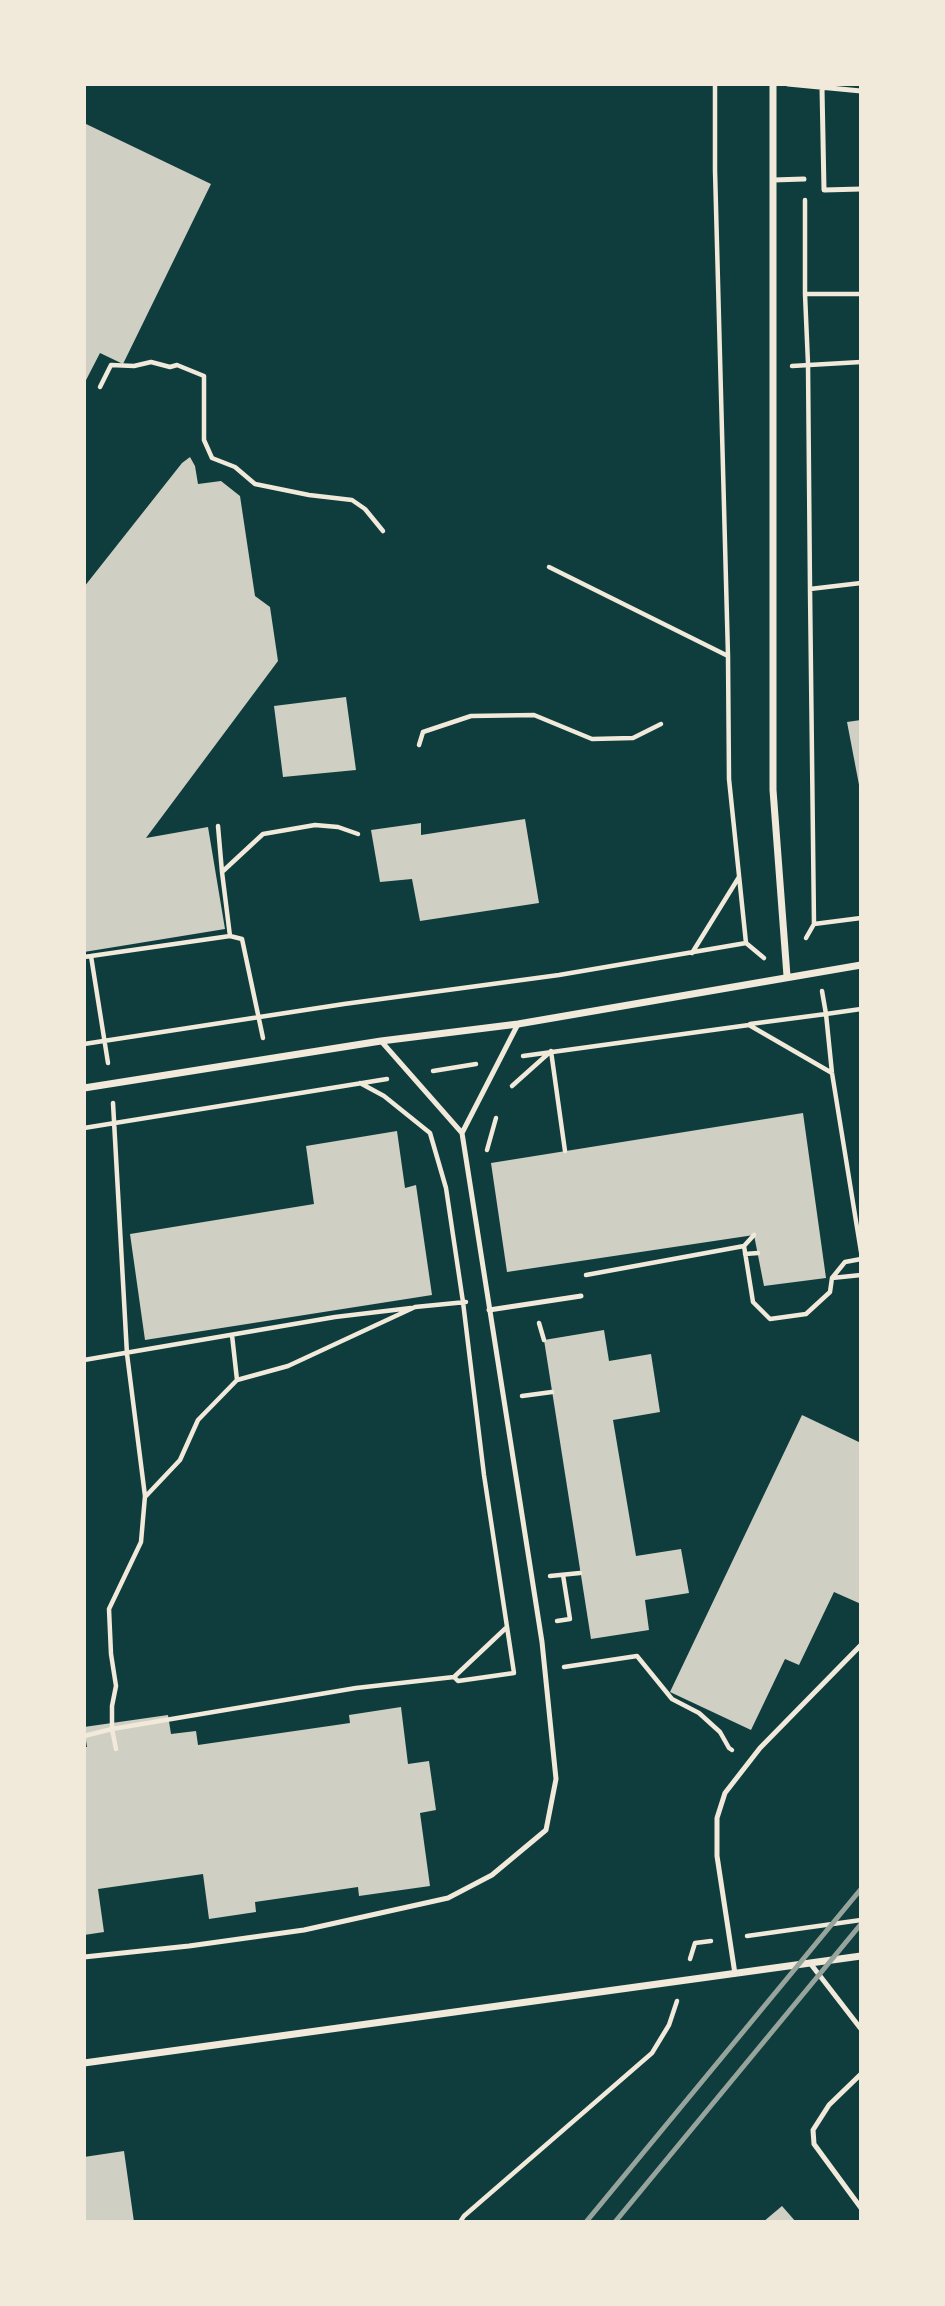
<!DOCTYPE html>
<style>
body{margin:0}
#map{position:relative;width:945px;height:2306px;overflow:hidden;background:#0f3d3e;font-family:Signika,sans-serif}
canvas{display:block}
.frame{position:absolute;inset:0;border:86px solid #f1e9da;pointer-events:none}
</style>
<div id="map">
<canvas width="945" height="2306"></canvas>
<div class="frame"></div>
</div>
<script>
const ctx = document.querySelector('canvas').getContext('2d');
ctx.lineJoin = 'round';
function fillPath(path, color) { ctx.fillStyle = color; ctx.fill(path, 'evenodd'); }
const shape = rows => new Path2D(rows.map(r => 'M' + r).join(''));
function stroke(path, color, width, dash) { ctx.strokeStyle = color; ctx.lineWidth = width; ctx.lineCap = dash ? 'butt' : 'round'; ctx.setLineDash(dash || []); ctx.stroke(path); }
fillPath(shape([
 [84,123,211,184,123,364,100,353,84,384],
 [190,457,195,466,198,484,221,481,240,496,255,596,270,607,278,661,146,838,208,827,225,929,84,952,84,587,182,463],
 [346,697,356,770,283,777,274,706],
 [861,720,861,790,860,790,847,722],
 [525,819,539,903,420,921,412,879,380,882,371,830,421,823,421,835],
 [803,1113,826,1278,764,1286,754,1235,507,1272,491,1163],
 [397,1131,405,1188,416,1185,432,1295,145,1340,130,1234,314,1204,306,1146],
 [604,1330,609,1361,651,1354,660,1412,613,1420,636,1556,681,1549,689,1593,645,1600,649,1630,591,1639,544,1340],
 [802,1415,861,1443,861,1604,834,1592,799,1665,785,1659,751,1730,670,1692],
 [401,1707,408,1764,429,1761,436,1810,420,1813,430,1886,359,1896,358,1887,255,1902,256,1912,209,1919,203,1874,98,1889,104,1932,84,1935,84,1747,87,1747,84,1727,168,1715,171,1734,196,1731,198,1745,350,1723,349,1715],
 [124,2151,134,2222,84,2222,84,2157],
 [782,2206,796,2222,763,2222]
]), '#cfcfc3');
stroke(shape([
 [715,84,715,170,728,656],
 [805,200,805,294],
 [792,366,861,362],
 [100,387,111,365,134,366,151,362,170,367,177,365,204,376,204,440,212,458,235,467,255,484,309,495,352,500,365,509,383,531],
 [549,567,728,656,729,779,746,943],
 [810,589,808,364,805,294,861,294],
 [419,745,423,732,471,716,534,715,592,739,633,738,661,724],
 [218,826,222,872],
 [814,924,861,918],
 [230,936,222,872,263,834,315,825,338,827,358,834],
 [806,938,814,924,810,589,861,583],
 [692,953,739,877],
 [91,956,230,936,242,939,263,1038],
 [84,957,91,956,108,1063],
 [822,991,826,1014,861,1009],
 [750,1024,826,1014,832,1073,861,1252],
 [84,1044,344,1004,559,975,746,943,764,958],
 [551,1051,565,1151],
 [523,1056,749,1025,832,1073],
 [433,1071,476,1064],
 [360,1083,384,1096,430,1133,446,1188,463,1302,484,1475,514,1673,458,1681,454,1677],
 [512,1086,550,1052],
 [113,1103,127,1354,145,1496,141,1542,109,1609,111,1654,116,1686,112,1706,112,1729,116,1749],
 [84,1128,387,1079],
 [487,1150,496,1118],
 [744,1246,754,1235],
 [745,1254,758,1253],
 [586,1275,744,1246,753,1302,770,1319,806,1314,830,1292,832,1278,845,1262,861,1259],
 [832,1278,861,1275],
 [539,1323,544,1340],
 [232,1335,237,1380],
 [84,1360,335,1317,411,1308],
 [522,1396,552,1392],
 [146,1496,180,1460,198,1420,237,1380,288,1366,415,1307,466,1302],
 [550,1576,580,1573],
 [557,1621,570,1619,563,1575],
 [564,1667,637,1656,672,1699,699,1713,720,1732,729,1748,732,1750],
 [84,1736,112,1729,356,1688,454,1677,507,1627],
 [747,1936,861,1920],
 [690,1959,695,1943,711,1941],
 [460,2222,464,2216,652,2053,669,2025,677,2001]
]), '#f1e9da', 4.5);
stroke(shape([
 [788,84,861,91],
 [822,88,824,190,861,189],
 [773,180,804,179],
 [381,1041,462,1133],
 [489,1310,581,1296],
 [84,1957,189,1946,304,1930,448,1898,492,1875,546,1830,556,1779,542,1642,462,1133,518,1024],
 [810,1963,861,2029],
 [735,1974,717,1856,717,1818,725,1793,760,1748,861,1645],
 [861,2074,829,2105,813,2130,814,2144,861,2208]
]), '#f1e9da', 5);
stroke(shape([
 [773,84,773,790,787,976],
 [84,1088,381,1041,518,1024,861,965],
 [84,2063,861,1956]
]), '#f1e9da', 7);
stroke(shape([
 [586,2222,861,1889],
 [615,2222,861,1924]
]), '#97a49c', 5);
</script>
